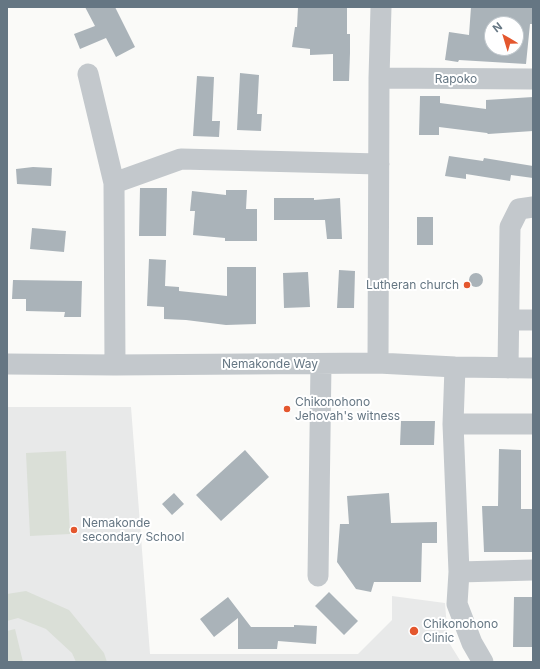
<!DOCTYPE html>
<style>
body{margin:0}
#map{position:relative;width:540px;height:669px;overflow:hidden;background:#fafaf8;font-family:Inter,sans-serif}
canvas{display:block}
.frame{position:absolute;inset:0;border:8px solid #657683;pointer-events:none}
.north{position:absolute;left:484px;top:16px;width:40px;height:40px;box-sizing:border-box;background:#fff;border:1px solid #c1c8cd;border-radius:50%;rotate:322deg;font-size:11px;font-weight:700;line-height:16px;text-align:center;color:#657683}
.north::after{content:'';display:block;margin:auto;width:14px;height:18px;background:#e4572e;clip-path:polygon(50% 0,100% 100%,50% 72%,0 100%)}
</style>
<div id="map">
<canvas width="540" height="669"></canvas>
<div class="frame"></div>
<div class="north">N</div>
</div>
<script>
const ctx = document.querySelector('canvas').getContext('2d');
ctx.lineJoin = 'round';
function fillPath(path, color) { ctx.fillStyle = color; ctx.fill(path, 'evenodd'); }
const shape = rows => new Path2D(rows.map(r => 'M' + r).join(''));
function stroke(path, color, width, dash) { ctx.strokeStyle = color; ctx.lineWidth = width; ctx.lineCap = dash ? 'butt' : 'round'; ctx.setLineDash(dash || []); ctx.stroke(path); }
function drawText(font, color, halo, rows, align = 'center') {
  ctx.font = font + ' Inter,sans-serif'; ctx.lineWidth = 4; ctx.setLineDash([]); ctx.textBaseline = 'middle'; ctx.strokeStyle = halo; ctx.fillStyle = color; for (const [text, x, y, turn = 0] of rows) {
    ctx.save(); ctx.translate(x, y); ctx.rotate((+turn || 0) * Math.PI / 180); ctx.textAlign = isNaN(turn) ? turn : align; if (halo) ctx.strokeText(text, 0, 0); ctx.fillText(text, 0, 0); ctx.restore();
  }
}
fillPath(shape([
 [7,407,131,407,150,654,358,654,392,620,392,596,445,603,448,641,461,662,7,662]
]), '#e8e9e9');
fillPath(shape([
 [66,451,70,534,30,536,26,453],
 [26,591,69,610,104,653,107,662,76,662,72,653,46,629,18,618,7,621,7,594],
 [15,629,23,662,7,662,7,631]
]), '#dadfd7');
fillPath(shape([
 [85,7,115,7,135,47,116,57,106,38,80,49,74,34,95,26],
 [298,7,347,7,347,34,350,34,350,53,349,81,333,81,333,54,310,55,310,49,292,47,295,27,297,27],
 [471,7,533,7,533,24,530,24,526,64,459,60,458,62,445,60,449,32,469,35],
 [492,24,516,24,516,48,492,48],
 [240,73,259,75,257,114,262,114,261,131,237,130],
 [197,76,214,77,212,121,220,121,219,137,193,136],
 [420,96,440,96,440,103,486,109,486,100,533,97,533,131,488,134,487,133,439,127,439,135,419,135],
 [449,156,483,161,484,158,533,166,533,178,511,175,510,181,466,174,466,179,445,176],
 [33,167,52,168,51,186,17,184,16,169],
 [140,188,167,188,166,236,139,236],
 [226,190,247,190,246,209,257,209,257,241,225,241,225,238,193,235,195,211,190,211,192,191,226,195],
 [274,198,314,198,314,200,340,198,342,239,327,239,325,220,274,220],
 [417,217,433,217,433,245,417,245],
 [32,228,66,231,64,252,30,249],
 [149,259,166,260,165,286,179,287,179,291,227,296,227,267,256,267,256,324,226,325,186,320,164,319,164,307,147,306],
 [339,270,355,271,354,308,337,308],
 [308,272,310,307,284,308,283,273],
 '469 280a7 7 0 1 1 14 0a7 7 0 1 1-14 0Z',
 [13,280,82,281,81,317,64,317,65,312,26,311,26,299,12,299],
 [401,421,435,421,434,445,400,445],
 [499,449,521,450,521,509,533,509,533,552,484,552,482,506,498,506],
 [245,450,269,477,221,521,196,495],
 [174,493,184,504,172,515,162,504],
 [389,493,391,523,437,522,437,543,422,543,421,582,374,582,371,592,356,589,337,562,340,524,349,524,347,496],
 [329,592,358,621,344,635,315,606],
 [228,597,251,627,294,627,294,625,317,626,316,644,278,641,277,649,238,649,238,618,214,637,200,619],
 [514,597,533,597,533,647,513,647]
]), '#aab3b9');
stroke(shape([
 [88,74,114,183,115,365],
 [379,78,533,79],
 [114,183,181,159,379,164],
 [509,320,533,320],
 [378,363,379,78,381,7],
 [7,364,115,365,378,363,455,367,533,368],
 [455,367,453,424,459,572,457,604,472,643,483,662],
 [508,368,510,227,519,209,533,207],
 [453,424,533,424],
 [459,572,533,570],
 [318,576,321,364]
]), '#c3c8cc', 21);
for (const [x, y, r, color] of [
 [467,285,4,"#e4572e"],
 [287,409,4,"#e4572e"],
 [74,530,4,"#e4572e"],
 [414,631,5,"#e4572e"]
]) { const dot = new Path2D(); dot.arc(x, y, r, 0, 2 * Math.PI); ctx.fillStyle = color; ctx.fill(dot); stroke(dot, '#fff', 1.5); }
drawText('12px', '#657683', '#fff', [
 ["Rapoko",456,79],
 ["Nemakonde Way",270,364]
]);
drawText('12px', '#657683', '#fff', [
 ["Lutheran church",459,285,"right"],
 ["Chikonohono",295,402],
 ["Jehovah's witness",295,416],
 ["Nemakonde",82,523],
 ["secondary School",82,537],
 ["Chikonohono",423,624],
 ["Clinic",423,638]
], 'left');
</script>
